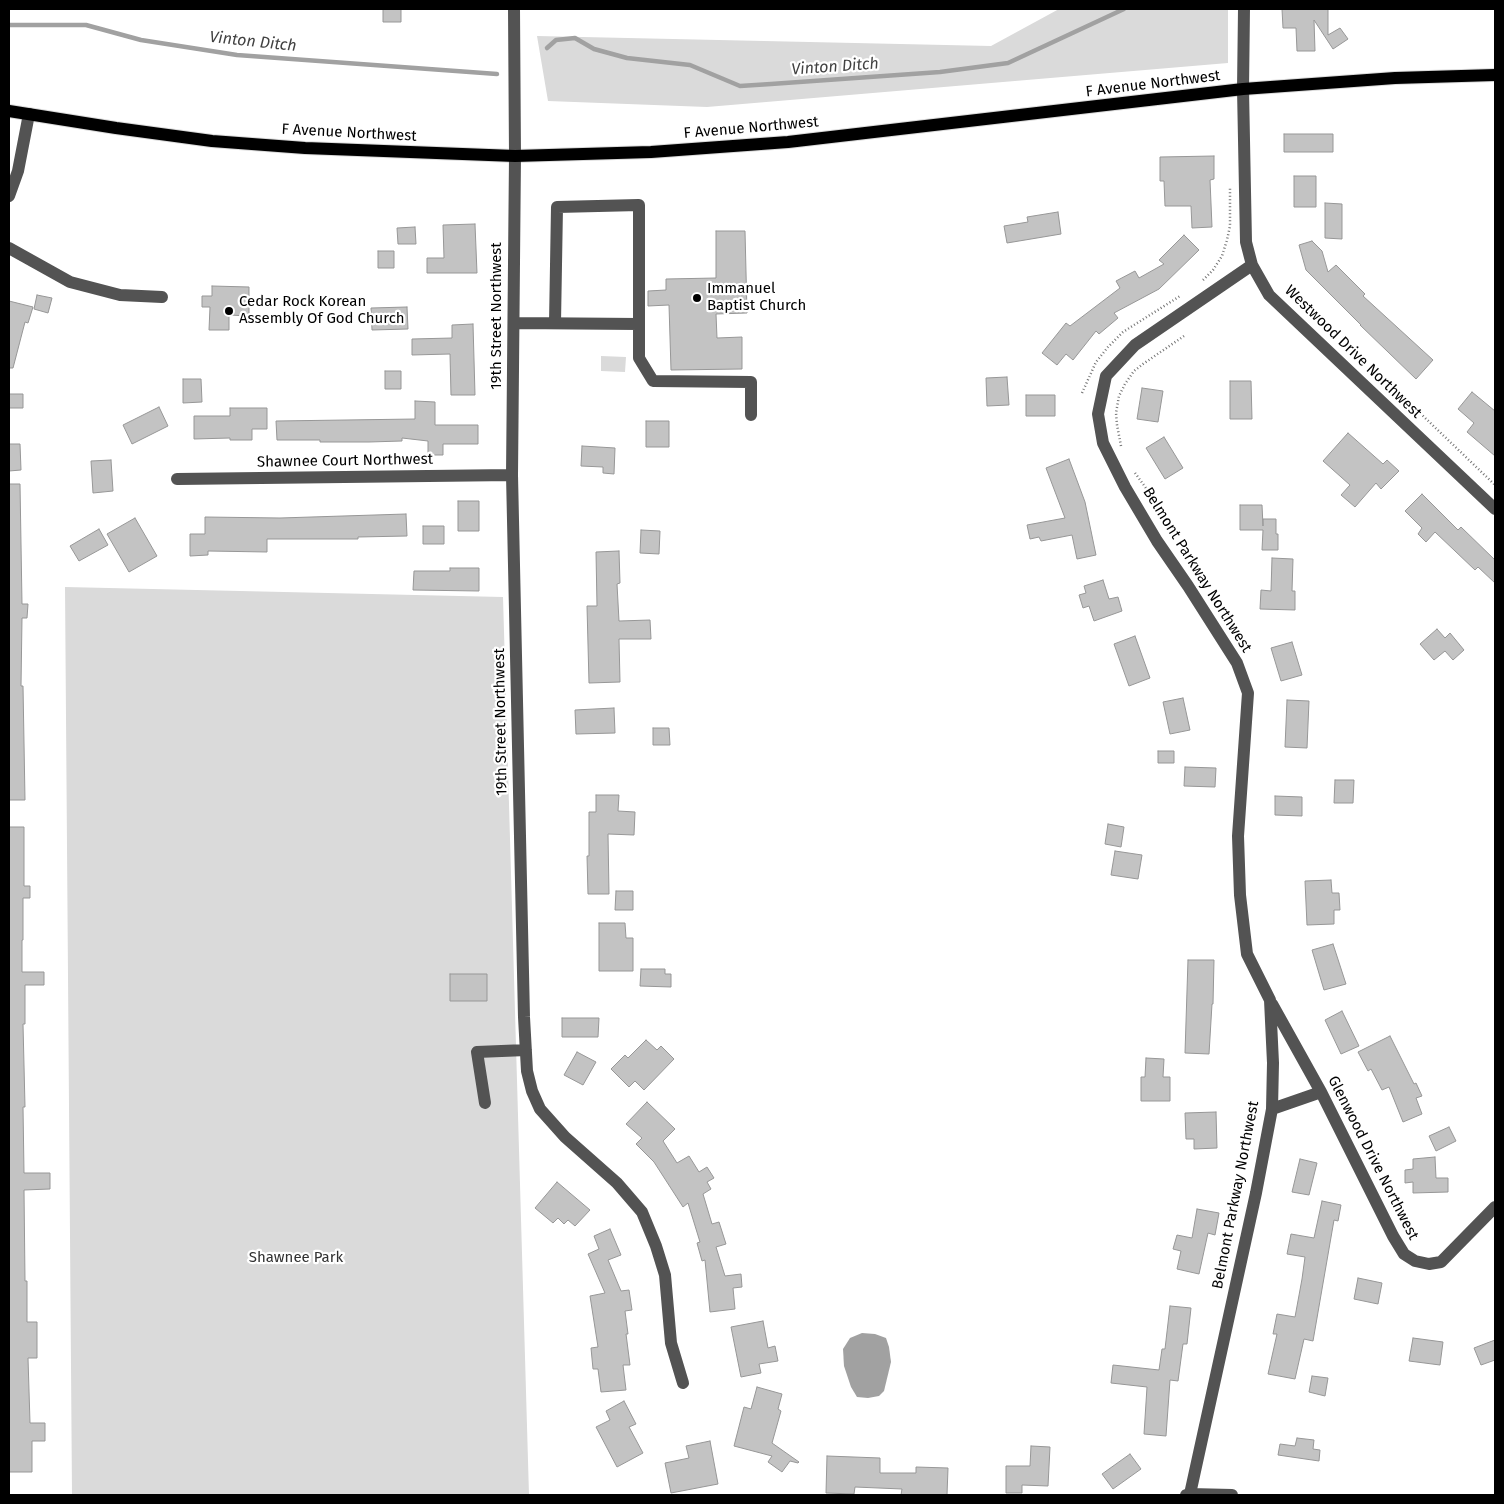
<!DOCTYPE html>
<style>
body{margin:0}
#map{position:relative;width:1504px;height:1504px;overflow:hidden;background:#fff;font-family:"Fira Sans",sans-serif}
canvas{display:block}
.frame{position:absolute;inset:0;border:10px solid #000;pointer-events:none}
</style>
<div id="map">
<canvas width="1504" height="1504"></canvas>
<div class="frame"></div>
</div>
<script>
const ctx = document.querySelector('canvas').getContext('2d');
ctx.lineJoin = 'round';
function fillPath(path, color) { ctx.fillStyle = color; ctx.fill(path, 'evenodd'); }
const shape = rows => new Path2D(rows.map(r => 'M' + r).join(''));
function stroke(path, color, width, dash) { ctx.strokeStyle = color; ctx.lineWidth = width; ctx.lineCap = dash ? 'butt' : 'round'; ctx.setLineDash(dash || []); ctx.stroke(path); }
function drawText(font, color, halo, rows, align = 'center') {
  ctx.font = font + ' "Fira Sans",sans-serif'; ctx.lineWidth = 4.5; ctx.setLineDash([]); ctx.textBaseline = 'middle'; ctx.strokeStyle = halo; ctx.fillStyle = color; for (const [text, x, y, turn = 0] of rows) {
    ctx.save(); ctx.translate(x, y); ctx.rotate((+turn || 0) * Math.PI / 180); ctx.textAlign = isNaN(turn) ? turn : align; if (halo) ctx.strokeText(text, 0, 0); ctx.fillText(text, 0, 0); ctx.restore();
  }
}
fillPath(shape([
 [1059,9,1228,9,1228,63,707,107,548,101,537,36,991,46],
 [601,356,626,357,625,372,601,371],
 [65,587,503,597,529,1495,72,1495]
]), '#dadada');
fillPath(shape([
 [862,1333,875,1334,886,1338,889,1347,891,1362,884,1391,879,1396,868,1398,857,1397,851,1387,844,1366,843,1349,850,1338]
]), '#a1a1a1');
stroke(shape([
 [9,25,86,25,141,40,237,55,497,74],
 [547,48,556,40,575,38,594,49,627,58,690,65,740,86,771,84,940,72,1008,63,1124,9]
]), '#a1a1a1', 4.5);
const building = shape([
 [383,9,401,9,401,22,383,22,383,9],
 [1282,9,1328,9,1328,35,1340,28,1348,39,1333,49,1314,20,1315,51,1297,51,1296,28,1283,28,1282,9],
 [1284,134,1333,134,1333,152,1284,152,1284,134],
 [1214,156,1214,179,1210,180,1212,227,1192,228,1191,206,1165,206,1164,181,1160,181,1160,157,1214,156],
 [1294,176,1316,176,1316,207,1294,207,1294,176],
 [1325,203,1342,204,1342,239,1325,238,1325,203],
 [1058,212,1061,234,1007,243,1004,226,1028,222,1027,217,1058,212],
 [475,224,477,273,427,273,427,258,444,258,443,225,475,224],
 [415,227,416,244,398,244,397,228,415,227],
 [716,231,745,231,747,313,716,314,717,338,742,337,742,369,671,370,669,305,648,306,648,291,666,290,666,279,716,278,716,231],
 [1184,235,1199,250,1159,289,1114,313,1118,318,1099,334,1096,331,1073,360,1066,354,1057,365,1042,353,1066,323,1070,326,1120,288,1116,281,1135,271,1139,278,1164,264,1159,260,1184,235],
 [1312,241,1322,251,1328,272,1336,265,1365,294,1363,296,1433,360,1416,379,1360,325,1361,325,1306,270,1299,245,1312,241],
 [378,251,394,251,394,268,378,268,378,251],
 [212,286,249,287,249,316,229,315,229,330,209,330,210,307,202,307,202,296,212,296,212,286],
 [37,295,52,298,48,313,34,309,37,295],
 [9,301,33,307,28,323,25,322,13,368,9,368,9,301],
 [407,307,408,329,372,330,371,308,407,307],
 [473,324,475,395,451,395,450,354,412,355,412,339,452,338,452,325,473,324],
 [385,371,401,371,401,389,385,389,385,371],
 [1007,377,1009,405,987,406,986,378,1007,377],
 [183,379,201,379,202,402,183,403,183,379],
 [1230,381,1251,381,1252,419,1230,419,1230,381],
 [1142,388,1163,391,1158,422,1137,419,1142,388],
 [1472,392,1495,411,1495,456,1467,432,1474,423,1458,409,1472,392],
 [9,394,23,394,23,408,9,408,9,394],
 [1026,395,1055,395,1055,416,1026,416,1026,395],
 [415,401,435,402,435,425,478,425,478,444,443,444,443,455,428,455,428,441,402,438,402,441,369,442,320,442,320,440,277,440,276,421,415,419,415,401],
 [159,407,168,426,132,444,123,425,159,407],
 [230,408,267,408,267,429,252,429,252,440,230,440,230,438,194,439,194,416,230,416,230,408],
 [646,421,669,421,669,447,646,447,646,421],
 [1348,433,1383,464,1387,460,1399,471,1381,489,1376,483,1355,507,1341,495,1350,485,1323,461,1348,433],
 [1164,437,1183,468,1165,479,1146,448,1164,437],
 [9,444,20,444,21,470,9,471,9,444],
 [582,446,615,448,614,474,603,473,603,467,581,466,582,446],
 [1069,459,1085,502,1096,555,1077,559,1072,535,1041,541,1039,537,1030,539,1027,525,1065,518,1046,468,1069,459],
 [111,460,113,491,93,493,91,461,111,460],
 [9,484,20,484,22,604,28,604,27,618,22,618,21,686,23,686,25,800,9,800,9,484],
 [1422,494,1458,530,1461,527,1495,560,1495,583,1478,567,1475,570,1435,532,1426,542,1418,534,1422,528,1405,511,1422,494],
 [458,501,479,501,479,531,458,531,458,501],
 [1240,505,1262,505,1263,526,1263,519,1276,519,1276,534,1278,534,1278,550,1262,550,1263,530,1240,530,1240,505],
 [406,514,407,536,358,537,358,539,267,539,267,552,208,551,208,555,190,556,190,534,205,534,205,517,280,518,406,514],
 [135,518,157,556,129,572,107,534,135,518],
 [423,526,444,526,444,544,423,544,423,526],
 [99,529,108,545,79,561,70,546,99,529],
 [641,530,660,531,659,554,640,553,641,530],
 [619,551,620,583,617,584,619,621,650,620,651,639,619,639,620,682,589,683,587,606,597,606,596,552,619,551],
 [1272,558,1293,559,1292,591,1295,591,1295,610,1260,609,1261,590,1271,591,1272,558],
 [450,568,479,568,479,591,413,590,414,571,450,571,450,568],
 [1103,580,1109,599,1118,597,1122,611,1094,621,1089,606,1083,608,1079,595,1086,593,1084,586,1103,580],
 [1437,629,1445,638,1450,633,1464,650,1453,660,1445,651,1434,660,1420,644,1437,629],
 [1135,636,1150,678,1129,686,1114,644,1135,636],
 [1292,642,1302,675,1281,681,1271,648,1292,642],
 [1183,698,1190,730,1170,734,1163,702,1183,698],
 [1287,700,1309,701,1307,748,1285,747,1287,700],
 [614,708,615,733,576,734,575,710,614,708],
 [653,728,669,728,670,745,653,745,653,728],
 [1158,751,1174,751,1174,763,1158,763,1158,751],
 [1185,767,1216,768,1215,787,1184,786,1185,767],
 [1335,780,1354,780,1353,803,1334,803,1335,780],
 [596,795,619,795,618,811,635,812,634,835,608,834,609,894,588,894,587,856,589,856,589,812,596,812,596,795],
 [1275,796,1302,797,1302,816,1275,815,1275,796],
 [1108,824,1124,827,1121,847,1105,844,1108,824],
 [9,827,24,827,24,886,30,886,30,898,23,898,23,940,22,940,22,972,44,972,44,985,25,985,25,1024,23,1024,25,1107,23,1107,24,1173,50,1173,50,1189,24,1190,25,1281,27,1281,27,1322,37,1322,37,1358,28,1358,30,1423,45,1423,45,1441,32,1441,32,1472,9,1472,9,827],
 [1115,851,1142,855,1138,879,1111,875,1115,851],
 [1331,880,1332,893,1339,893,1340,910,1334,910,1334,924,1307,925,1305,881,1331,880],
 [616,891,633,891,633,910,615,910,616,891],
 [599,923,625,923,626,938,633,938,633,971,599,971,599,923],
 [1333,944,1346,984,1324,990,1312,950,1333,944],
 [1188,960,1214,960,1213,1004,1212,1004,1209,1054,1185,1053,1188,960],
 [641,969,665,969,665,974,671,974,671,987,640,986,641,969],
 [450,974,487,974,487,1001,450,1001,450,974],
 [1342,1011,1359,1046,1341,1054,1325,1020,1342,1011],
 [562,1018,599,1018,598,1037,562,1037,562,1018],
 [1390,1036,1414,1084,1416,1083,1422,1096,1416,1098,1422,1114,1403,1122,1389,1087,1382,1090,1371,1069,1368,1071,1358,1052,1390,1036],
 [646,1040,657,1050,661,1046,674,1059,644,1090,635,1081,629,1087,611,1069,625,1055,628,1058,646,1040],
 [577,1052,596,1062,583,1085,564,1075,577,1052],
 [1146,1058,1164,1059,1163,1077,1170,1077,1170,1101,1141,1101,1141,1077,1145,1077,1146,1058],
 [647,1102,675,1129,663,1141,677,1163,689,1156,699,1172,707,1167,714,1178,707,1182,711,1189,703,1194,712,1224,719,1222,726,1244,716,1247,725,1276,741,1274,742,1287,733,1288,735,1309,710,1312,705,1260,702,1261,697,1243,700,1242,688,1203,683,1207,654,1162,636,1144,642,1138,626,1124,647,1102],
 [1216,1112,1217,1148,1194,1149,1194,1139,1186,1139,1185,1113,1216,1112],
 [1449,1127,1456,1141,1436,1151,1429,1136,1449,1127],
 [1435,1157,1436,1178,1448,1178,1448,1192,1413,1193,1413,1182,1405,1183,1405,1170,1413,1169,1413,1159,1435,1157],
 [1300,1159,1317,1163,1309,1195,1292,1192,1300,1159],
 [557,1182,590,1210,575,1226,568,1220,564,1224,558,1218,553,1223,535,1208,557,1182],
 [1322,1201,1341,1205,1338,1221,1334,1220,1313,1341,1304,1339,1295,1379,1268,1374,1277,1334,1273,1334,1277,1314,1295,1317,1302,1279,1305,1257,1287,1254,1291,1234,1314,1238,1322,1201],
 [1197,1209,1219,1213,1215,1235,1208,1233,1199,1274,1177,1269,1181,1251,1173,1249,1177,1235,1192,1238,1197,1209],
 [610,1229,621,1255,608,1260,621,1291,629,1290,632,1310,625,1311,628,1334,626,1334,630,1365,623,1365,626,1390,601,1392,598,1369,593,1369,591,1348,598,1347,590,1296,605,1293,588,1254,599,1249,594,1236,610,1229],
 [1358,1278,1382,1283,1378,1304,1354,1299,1358,1278],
 [1170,1306,1191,1308,1187,1344,1183,1344,1178,1381,1170,1380,1166,1436,1144,1434,1147,1387,1111,1383,1113,1365,1159,1370,1162,1349,1165,1349,1170,1306],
 [763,1321,768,1348,775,1346,778,1361,759,1364,761,1373,741,1377,731,1327,763,1321],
 [1413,1338,1443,1342,1440,1365,1409,1361,1413,1338],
 [1495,1340,1495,1360,1481,1365,1474,1348,1495,1340],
 [1312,1376,1328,1378,1325,1396,1309,1392,1312,1376],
 [757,1387,782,1394,778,1409,781,1411,772,1443,799,1462,798,1463,790,1461,782,1472,768,1462,772,1456,734,1446,744,1407,751,1409,757,1387],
 [624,1401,636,1424,629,1427,643,1453,617,1467,596,1427,610,1420,606,1411,624,1401],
 [1297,1438,1314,1440,1313,1449,1320,1450,1319,1461,1278,1455,1280,1444,1295,1446,1297,1438],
 [710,1441,718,1484,671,1493,665,1463,689,1458,686,1446,710,1441],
 [1031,1446,1050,1447,1048,1486,1022,1485,1022,1493,1006,1493,1006,1466,1030,1466,1031,1446],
 [1130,1454,1141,1469,1113,1489,1102,1474,1130,1454],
 [827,1456,880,1458,880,1473,916,1473,916,1467,948,1468,947,1495,901,1495,902,1489,855,1487,854,1494,826,1493,827,1456]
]);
fillPath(building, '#c3c3c3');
stroke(building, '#979797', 1);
const major = shape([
 [9,111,116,128,212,141,305,148,515,156,651,152,788,142,1243,89,1395,78,1495,75]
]);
stroke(major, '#dbdbdb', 14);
stroke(shape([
 [1203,280,1213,270,1222,256,1227,240,1230,226,1230,188],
 [1395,389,1495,485],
 [1082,393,1096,362,1108,347,1123,332,1180,296],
 [1121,446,1117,425,1116,413,1119,396,1125,384,1134,371,1143,364,1184,336],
 [1135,473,1154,499]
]), '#757575', 2.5, [1, 2.5]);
stroke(shape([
 [514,9,515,156,512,475,524,1017,527,1071,532,1091,540,1109,565,1137,617,1183,642,1212,656,1246,665,1275,671,1343,683,1383],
 [1244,9,1243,89,1246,242,1252,265,1269,295,1495,509],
 [9,196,18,171,29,114],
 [9,248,70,282,120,295,162,297],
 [514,323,639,324,639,205,557,207,555,323],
 [639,324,639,358,653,381,751,382,751,415],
 [177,479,512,475],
 [1272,1004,1321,1092,1393,1236,1404,1254,1415,1261,1429,1264,1441,1262,1495,1207],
 [485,1103,477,1052,526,1050],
 [1272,1109,1321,1092],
 [1190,1494,1232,1495],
 [1186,1495,1190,1494,1256,1193,1272,1109,1273,1063,1270,1000,1247,954,1240,895,1238,836,1248,693,1237,663,1188,586,1157,541,1125,487,1103,443,1098,414,1106,376,1135,345,1252,265]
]), '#535353', 12);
stroke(major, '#000', 12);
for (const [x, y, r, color] of [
 [697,298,5,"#000"],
 [229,311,5,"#000"]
]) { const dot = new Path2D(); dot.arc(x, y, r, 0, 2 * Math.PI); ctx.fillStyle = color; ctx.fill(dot); stroke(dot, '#fff', 2); }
drawText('15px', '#000', '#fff', [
 ["F Avenue Northwest",1153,84,-7],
 ["F Avenue Northwest",751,128,-5],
 ["F Avenue Northwest",349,133,3],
 ["19th Street Northwest",497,316,-90],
 ["Westwood Drive Northwest",1353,352,44],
 ["Shawnee Court Northwest",345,461,-1],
 ["Belmont Parkway Northwest",1197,570,58],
 ["19th Street Northwest",501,722,-91],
 ["Glenwood Drive Northwest",1373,1158,63],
 ["Belmont Parkway Northwest",1236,1195,-79]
]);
drawText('15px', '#000', '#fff', [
 ["Immanuel",707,289],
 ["Baptist Church",707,306],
 ["Cedar Rock Korean",239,302],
 ["Assembly Of God Church",239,319]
], 'left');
drawText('15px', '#313131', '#fff', [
 ["Shawnee Park",296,1258]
]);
drawText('italic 16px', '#424242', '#fff', [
 ["Vinton Ditch",253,42,6],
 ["Vinton Ditch",835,67,-4]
]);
</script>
